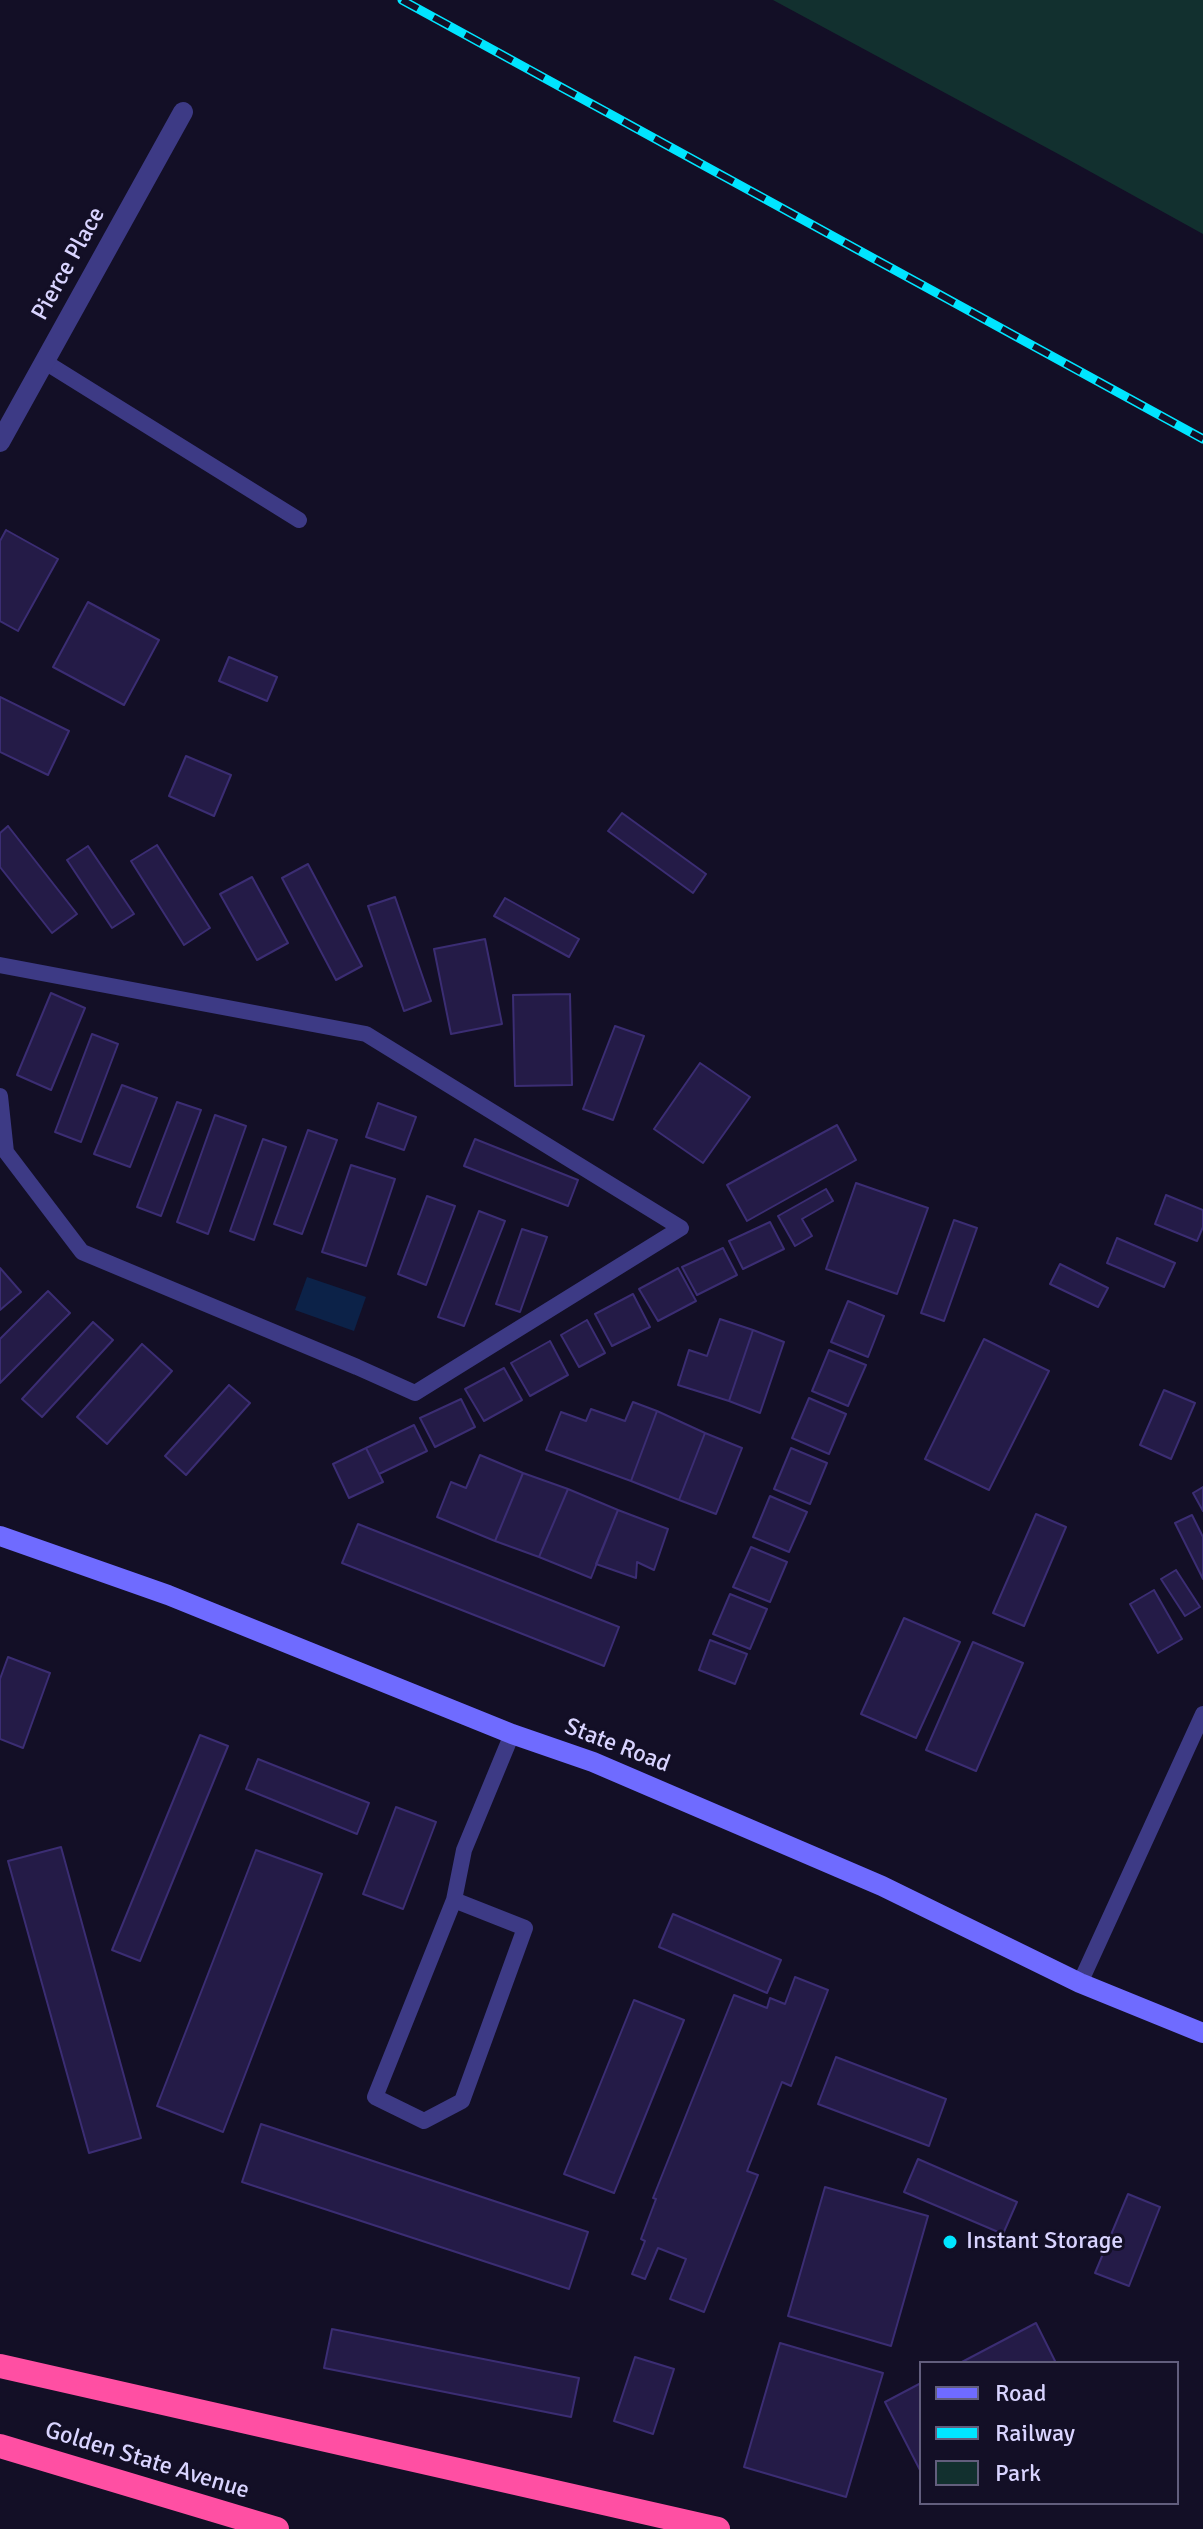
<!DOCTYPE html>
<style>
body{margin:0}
#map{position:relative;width:1203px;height:2529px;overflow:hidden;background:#130f26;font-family:Signika,sans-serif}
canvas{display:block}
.legend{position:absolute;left:919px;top:2361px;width:260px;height:144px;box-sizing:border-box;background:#130f26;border:2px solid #625e7d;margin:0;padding:10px 14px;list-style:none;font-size:24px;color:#d9d4ff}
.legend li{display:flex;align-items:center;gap:16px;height:40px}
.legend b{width:40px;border:2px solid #625e7d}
</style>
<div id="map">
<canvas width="1203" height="2529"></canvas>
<ul class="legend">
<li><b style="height:10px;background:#6f6bff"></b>Road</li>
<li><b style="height:10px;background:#00e5ff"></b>Railway</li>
<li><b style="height:22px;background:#12302f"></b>Park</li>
</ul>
</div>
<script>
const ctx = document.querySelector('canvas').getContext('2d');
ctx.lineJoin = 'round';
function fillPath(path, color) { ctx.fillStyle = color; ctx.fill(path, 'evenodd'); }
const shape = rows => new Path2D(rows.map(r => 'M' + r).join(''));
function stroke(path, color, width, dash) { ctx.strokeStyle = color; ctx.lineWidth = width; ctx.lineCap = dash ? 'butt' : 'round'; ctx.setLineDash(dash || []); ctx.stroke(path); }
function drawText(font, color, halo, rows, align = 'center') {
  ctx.font = font + ' Signika,sans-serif'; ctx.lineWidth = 6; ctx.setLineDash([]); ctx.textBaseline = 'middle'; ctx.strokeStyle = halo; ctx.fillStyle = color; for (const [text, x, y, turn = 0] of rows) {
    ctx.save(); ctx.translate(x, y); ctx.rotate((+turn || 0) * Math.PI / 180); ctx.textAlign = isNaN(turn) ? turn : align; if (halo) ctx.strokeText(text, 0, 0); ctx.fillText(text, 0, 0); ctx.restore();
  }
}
fillPath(shape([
 [773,0,1203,0,1203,234,1062,156]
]), '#12302f');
fillPath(shape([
 [307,1277,366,1297,354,1331,295,1310]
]), '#0c2248');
const building = shape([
 [6,530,58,559,18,631,0,621,0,541,6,530],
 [88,602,159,640,124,705,53,667,88,602],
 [229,657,277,677,267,701,219,681,229,657],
 [0,697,69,731,48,775,0,752,0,697],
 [186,756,231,775,214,816,169,796,186,756],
 [622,813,706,874,693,893,608,831,622,813],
 [8,826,77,914,52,933,0,867,0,833,8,826],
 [157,845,210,928,184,945,131,861,157,845],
 [88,846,134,914,112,928,67,860,88,846],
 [308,864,362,966,336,980,282,878,308,864],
 [252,877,288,943,257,960,220,894,252,877],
 [395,897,431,1001,404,1011,368,906,395,897],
 [505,898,579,939,569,957,494,916,505,898],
 [485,939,502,1024,451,1034,434,949,485,939],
 [51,993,85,1008,51,1090,17,1075,51,993],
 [570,994,572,1085,515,1086,513,995,570,994],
 [615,1026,644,1036,613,1120,583,1109,615,1026],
 [92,1034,118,1044,81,1142,55,1132,92,1034],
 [700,1063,750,1097,703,1163,654,1129,700,1063],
 [122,1085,157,1098,130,1167,94,1154,122,1085],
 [177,1102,201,1110,161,1216,137,1207,177,1102],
 [378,1103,416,1117,404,1150,366,1137,378,1103],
 [215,1115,246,1126,208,1234,177,1222,215,1115],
 [837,1125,856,1160,747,1221,727,1185,837,1125],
 [308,1130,337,1140,302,1234,274,1224,308,1130],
 [263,1139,286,1147,254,1240,230,1231,263,1139],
 [475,1139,578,1180,568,1206,464,1166,475,1139],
 [351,1165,395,1179,366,1266,322,1252,351,1165],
 [856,1183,928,1208,897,1294,826,1269,856,1183],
 [826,1189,833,1201,802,1219,812,1236,795,1246,778,1216,826,1189],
 [1166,1195,1203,1210,1203,1227,1197,1241,1155,1224,1166,1195],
 [427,1196,455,1206,426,1285,398,1274,427,1196],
 [479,1211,505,1221,464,1326,438,1317,479,1211],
 [954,1220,977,1228,944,1321,921,1313,954,1220],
 [770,1222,784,1249,743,1269,729,1241,770,1222],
 [522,1229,547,1237,520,1312,496,1304,522,1229],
 [1117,1238,1175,1263,1164,1287,1107,1263,1117,1238],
 [723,1248,737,1275,697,1295,682,1267,723,1248],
 [1060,1264,1108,1288,1098,1307,1050,1284,1060,1264],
 [0,1268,21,1292,0,1310,0,1268],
 [678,1268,696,1301,658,1321,639,1289,678,1268],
 [48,1291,70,1313,0,1383,0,1339,48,1291],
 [633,1294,650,1327,612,1346,595,1314,633,1294],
 [848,1301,884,1316,868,1357,831,1342,848,1301],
 [720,1319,753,1330,729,1401,678,1385,689,1350,707,1356,720,1319],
 [587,1320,605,1353,579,1367,561,1335,587,1320],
 [93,1322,113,1340,42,1417,22,1399,93,1322],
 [753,1330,784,1342,760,1413,729,1401,753,1330],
 [984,1339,1049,1371,989,1490,925,1459,984,1339],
 [550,1341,568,1375,530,1396,511,1363,550,1341],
 [142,1344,172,1371,107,1444,77,1417,142,1344],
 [829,1350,866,1365,848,1406,812,1391,829,1350],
 [504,1368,522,1400,484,1421,465,1389,504,1368],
 [229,1385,250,1403,186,1475,165,1456,229,1385],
 [1164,1390,1195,1403,1171,1459,1140,1445,1164,1390],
 [809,1398,846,1414,829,1454,792,1438,809,1398],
 [461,1399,475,1427,435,1447,420,1418,461,1399],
 [633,1402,657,1411,631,1481,546,1450,561,1412,586,1421,591,1409,625,1421,633,1402],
 [657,1411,705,1433,679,1500,631,1481,657,1411],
 [414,1425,427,1451,379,1474,366,1448,414,1425],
 [705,1433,742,1448,716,1514,679,1500,705,1433],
 [366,1448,383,1482,349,1498,333,1464,366,1448],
 [791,1448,827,1463,810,1504,774,1489,791,1448],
 [480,1455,523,1473,495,1541,437,1517,451,1482,466,1488,480,1455],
 [523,1473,568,1489,539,1557,495,1541,523,1473],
 [1203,1487,1203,1511,1193,1493,1203,1487],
 [568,1489,618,1510,591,1578,539,1557,568,1489],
 [770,1496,807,1512,789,1552,753,1537,770,1496],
 [618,1510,668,1529,654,1570,637,1562,636,1578,596,1564,618,1510],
 [1036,1514,1066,1527,1024,1626,993,1613,1036,1514],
 [1192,1515,1203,1537,1203,1579,1175,1523,1192,1515],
 [358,1524,619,1627,604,1666,342,1563,358,1524],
 [751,1547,787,1562,770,1602,733,1587,751,1547],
 [1176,1570,1200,1607,1185,1616,1161,1579,1176,1570],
 [1154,1590,1182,1639,1158,1653,1130,1604,1154,1590],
 [730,1594,767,1609,750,1649,713,1634,730,1594],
 [904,1618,960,1642,916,1738,861,1714,904,1618],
 [710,1640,747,1654,735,1684,699,1670,710,1640],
 [973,1642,1023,1663,976,1771,926,1750,973,1642],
 [8,1657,50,1673,23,1748,0,1739,0,1679,8,1657],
 [200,1735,228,1746,140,1961,112,1950,200,1735],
 [258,1759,369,1803,357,1834,246,1789,258,1759],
 [396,1807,436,1822,403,1909,363,1894,396,1807],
 [61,1847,141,2138,89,2153,8,1861,61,1847],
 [256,1850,322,1874,223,2132,157,2106,256,1850],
 [673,1914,781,1960,767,1993,659,1947,673,1914],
 [795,1977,828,1990,791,2086,782,2082,747,2171,758,2175,704,2312,670,2299,686,2259,658,2248,645,2279,632,2274,645,2241,641,2239,656,2199,653,2198,734,1995,767,2008,770,1998,785,2004,795,1977],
 [634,2000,684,2020,614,2193,564,2174,634,2000],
 [836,2057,946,2099,929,2146,818,2104,836,2057],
 [261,2124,588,2232,569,2289,242,2182,261,2124],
 [918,2159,1017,2202,1003,2234,904,2192,918,2159],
 [825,2187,928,2216,891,2346,788,2316,825,2187],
 [1128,2194,1160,2207,1129,2286,1095,2273,1128,2194],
 [1036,2323,1056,2363,960,2363,1036,2323],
 [332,2329,579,2378,571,2417,324,2368,332,2329],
 [780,2343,883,2373,846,2497,744,2467,780,2343],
 [635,2357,674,2369,653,2434,614,2421,635,2357],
 [921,2383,921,2472,885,2402,921,2383]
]);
fillPath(building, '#241b47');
stroke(building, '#3b2d73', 2);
stroke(shape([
 [45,362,299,520],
 [0,965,366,1034,681,1228,415,1393,357,1367,82,1252,6,1152,0,1096],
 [454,1900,525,1928,462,2101,424,2121,375,2097,454,1900,464,1850,512,1734],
 [1080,1983,1203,1714]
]), '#3d3a85', 16);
stroke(shape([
 [0,442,183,112]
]), '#3d3a85', 20);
stroke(shape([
 [0,1536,168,1595,512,1734,593,1762,882,1886,1080,1983,1203,2033]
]), '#6f6bff', 20);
stroke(shape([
 [0,2366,718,2529],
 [0,2446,277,2529]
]), '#ff4fa3', 24);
const rail = shape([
 [402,0,1203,439]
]);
stroke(rail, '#00e5ff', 9);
stroke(rail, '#130f26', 6, [18]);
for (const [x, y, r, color] of [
 [950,2242,8,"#00e5ff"]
]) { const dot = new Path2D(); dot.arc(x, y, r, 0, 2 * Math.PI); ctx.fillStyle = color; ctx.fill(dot); stroke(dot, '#130f26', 3); }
drawText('24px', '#d9d4ff', '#130f26', [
 ["Pierce Place",69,264,-61],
 ["State Road",617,1746,21],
 ["Golden State Avenue",147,2461,17]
]);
drawText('24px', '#d9d4ff', '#130f26', [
 ["Instant Storage",966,2242]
], 'left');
</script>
